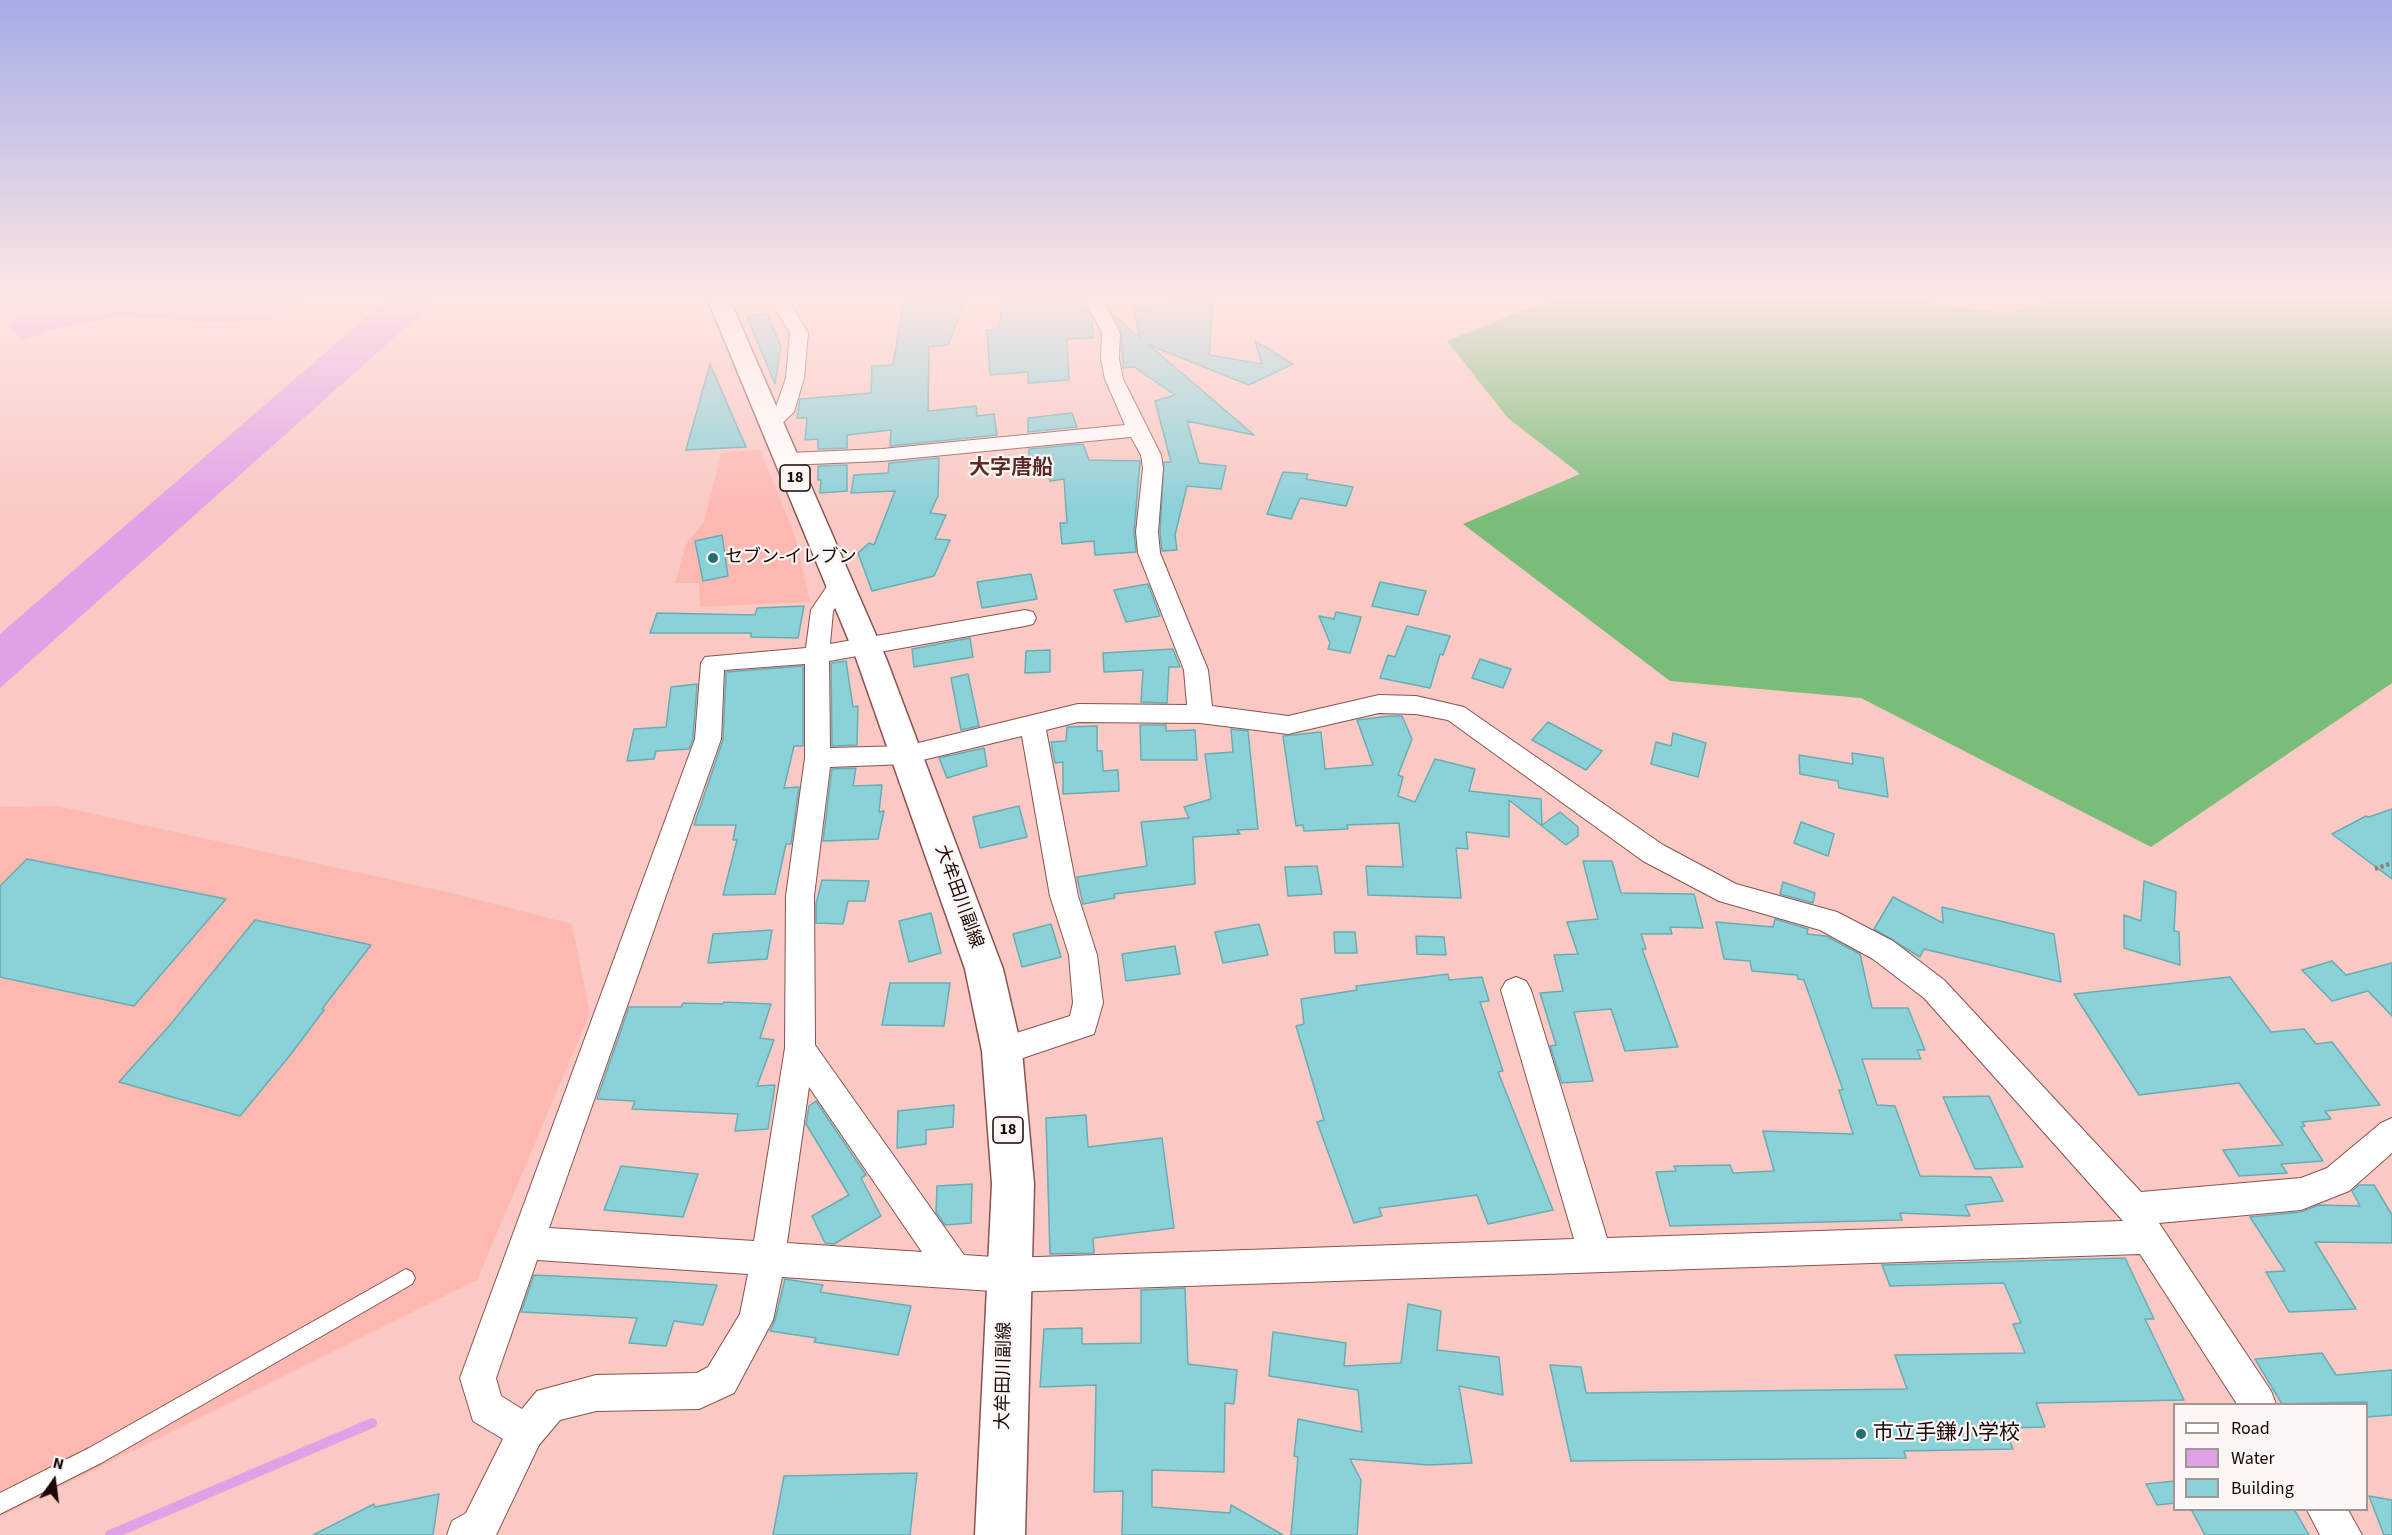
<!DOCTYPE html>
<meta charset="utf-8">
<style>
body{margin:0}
#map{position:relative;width:2392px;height:1535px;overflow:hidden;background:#fac9c4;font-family:"Source Sans 3",sans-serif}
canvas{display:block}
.legend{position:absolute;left:2173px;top:1403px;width:195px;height:108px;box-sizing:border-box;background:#fcf6f5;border:2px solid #a29695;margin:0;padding:8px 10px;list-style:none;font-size:18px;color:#1b0706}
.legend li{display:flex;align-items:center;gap:12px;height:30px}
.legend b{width:30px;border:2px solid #a29695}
.north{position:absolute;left:24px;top:1451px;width:60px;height:60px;-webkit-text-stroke:4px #fcf6f5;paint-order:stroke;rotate:14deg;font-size:16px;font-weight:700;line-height:24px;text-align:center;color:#1b0706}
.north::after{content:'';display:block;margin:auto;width:21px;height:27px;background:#1b0706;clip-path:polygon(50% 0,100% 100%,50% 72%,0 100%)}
</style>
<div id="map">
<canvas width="2392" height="1535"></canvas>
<ul class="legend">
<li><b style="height:8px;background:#fff"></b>Road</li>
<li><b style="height:16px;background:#e1a1e6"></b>Water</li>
<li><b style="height:16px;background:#8ad1d8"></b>Building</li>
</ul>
<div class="north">N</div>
</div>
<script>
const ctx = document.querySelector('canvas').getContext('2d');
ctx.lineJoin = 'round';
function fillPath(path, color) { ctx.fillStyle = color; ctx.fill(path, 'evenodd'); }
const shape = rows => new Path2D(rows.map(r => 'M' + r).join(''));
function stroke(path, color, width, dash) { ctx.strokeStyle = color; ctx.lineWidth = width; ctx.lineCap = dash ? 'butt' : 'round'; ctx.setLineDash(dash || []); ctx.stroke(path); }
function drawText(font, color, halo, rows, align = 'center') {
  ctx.font = font + ' "Source Sans 3","Noto Sans JP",sans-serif'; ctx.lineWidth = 4.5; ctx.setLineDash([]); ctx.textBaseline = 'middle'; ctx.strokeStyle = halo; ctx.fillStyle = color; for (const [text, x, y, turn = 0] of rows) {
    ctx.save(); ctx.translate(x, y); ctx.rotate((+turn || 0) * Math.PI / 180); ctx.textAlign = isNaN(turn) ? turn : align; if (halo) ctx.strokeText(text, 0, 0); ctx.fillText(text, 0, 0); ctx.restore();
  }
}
fillPath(shape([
 [760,449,795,536,810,602,700,607,699,583,675,583,686,544,704,522,721,453],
 [57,806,451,893,572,924,590,1013,477,1280,0,1517,0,807]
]), '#fdb8b2');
fillPath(shape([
 [1555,298,1911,298,1959,308,2008,313,2053,298,2392,298,2392,683,2151,847,1861,698,1670,681,1463,524,1580,474,1508,418,1447,341]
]), '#79bd79');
fillPath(shape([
 [0,298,313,298,271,320,207,322,121,316,59,328,24,340,8,327,21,309,0,315],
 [382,298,439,298,0,688,0,634,385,301]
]), '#e1a1e6');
stroke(shape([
 [110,1535,372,1423]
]), '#e1a1e6', 10);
const building = shape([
 [904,298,945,298,965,302,948,345,929,347,928,411,976,406,977,416,994,414,997,435,890,446,891,430,847,435,847,448,818,449,818,439,805,440,807,418,797,418,800,399,871,393,872,366,893,365,904,298],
 [1004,298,1083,298,1084,312,1089,312,1092,317,1093,338,1067,339,1069,380,1028,383,1028,372,990,375,987,330,998,329,1004,298],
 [1172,298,1213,298,1209,355,1262,364,1255,341,1293,364,1249,385,1149,345,1254,435,1187,421,1199,463,1226,466,1221,489,1187,486,1175,535,1177,550,1162,551,1160,532,1164,462,1171,462,1155,401,1175,395,1134,367,1123,368,1122,334,1115,316,1140,338,1134,308,1171,305,1172,298],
 [767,313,781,346,775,384,747,317,767,313],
 [710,364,746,447,686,450,710,364],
 [1072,413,1077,427,1028,432,1028,418,1072,413],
 [1083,444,1089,460,1140,461,1134,532,1136,552,1095,555,1094,541,1062,544,1060,523,1067,523,1064,479,1050,481,1047,472,1029,474,1029,449,1083,444],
 [939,458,938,496,930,513,946,515,935,539,950,540,934,576,872,591,858,553,869,543,874,545,895,491,851,493,854,475,888,473,889,463,939,458],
 [847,465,847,491,820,493,821,480,818,480,818,466,847,465],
 [1283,472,1308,474,1306,479,1353,487,1346,506,1300,498,1291,519,1267,514,1283,472],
 [722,535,728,576,703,581,695,541,722,535],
 [1031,574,1037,599,982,608,977,582,1031,574],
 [1380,582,1426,591,1418,615,1372,606,1380,582],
 [1148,584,1160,616,1126,622,1114,590,1148,584],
 [804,606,798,638,751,637,751,633,650,633,657,613,755,615,757,608,804,606],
 [1336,612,1361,617,1350,653,1328,649,1330,643,1319,616,1334,619,1336,612],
 [1407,626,1450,636,1443,655,1440,654,1430,688,1380,678,1388,655,1395,657,1407,626],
 [970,638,973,657,914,667,912,649,970,638],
 [1173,649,1180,667,1169,667,1167,703,1141,702,1143,670,1104,672,1103,653,1173,649],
 [1050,650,1050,672,1025,673,1026,651,1050,650],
 [1480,659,1511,669,1503,688,1472,678,1480,659],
 [846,661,853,707,858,706,857,745,832,746,831,663,846,661],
 [803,666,803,746,794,746,784,788,799,787,791,844,786,844,775,894,723,895,737,840,733,840,736,825,694,825,723,740,726,672,803,666],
 [968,674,979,726,961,730,951,678,968,674],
 [697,684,693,739,689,749,656,751,654,759,627,761,634,729,666,727,671,687,697,684],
 [1390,716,1402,716,1412,739,1398,775,1403,777,1398,796,1415,802,1435,759,1475,769,1469,791,1541,799,1542,825,1560,812,1578,827,1578,836,1566,845,1509,800,1509,837,1466,832,1468,849,1456,848,1461,898,1368,895,1366,866,1403,867,1399,823,1347,825,1348,829,1304,831,1303,825,1296,826,1283,736,1321,732,1325,769,1373,765,1357,720,1390,716],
 [1548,722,1602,751,1586,770,1532,740,1548,722],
 [1140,725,1166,725,1166,731,1195,730,1197,760,1141,760,1140,725],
 [1097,726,1097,751,1102,751,1103,771,1118,770,1119,791,1063,794,1063,762,1055,763,1051,742,1066,741,1067,727,1097,726],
 [1231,729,1248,731,1258,829,1237,830,1240,834,1193,837,1195,884,1114,894,1115,898,1083,904,1077,877,1147,866,1141,822,1189,818,1184,807,1211,799,1205,754,1233,752,1231,729],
 [1673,733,1706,743,1698,777,1651,764,1656,742,1671,746,1673,733],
 [984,748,987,766,947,778,939,758,984,748],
 [1852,753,1883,758,1888,797,1839,788,1838,781,1800,774,1799,755,1853,764,1852,753],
 [856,768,853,786,882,785,879,812,884,811,878,839,823,841,832,769,856,768],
 [1019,806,1027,837,980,848,973,817,1019,806],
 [2392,809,2392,879,2332,834,2366,816,2369,817,2392,809],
 [1801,822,1834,834,1828,856,1794,843,1801,822],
 [27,859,226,899,134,1006,0,977,0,886,27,859],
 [1583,861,1612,861,1621,893,1694,894,1703,928,1670,927,1672,934,1641,934,1646,949,1642,949,1678,1047,1625,1051,1611,1009,1574,1012,1593,1081,1562,1083,1550,1046,1556,1045,1540,993,1563,991,1554,955,1578,954,1567,922,1598,919,1583,861],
 [1317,866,1322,894,1288,896,1285,867,1317,866],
 [822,880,869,881,865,901,848,901,843,924,816,923,816,904,822,880],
 [2144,881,2176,892,2174,931,2179,932,2180,965,2124,948,2124,915,2141,921,2144,881],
 [1783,882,1815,893,1813,903,1780,894,1783,882],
 [1893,897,1943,923,1942,907,2054,934,2061,982,1924,949,1920,957,1874,929,1893,897],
 [931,913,941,953,909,962,899,921,931,913],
 [1775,919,1808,929,1807,934,1826,936,1860,954,1872,1008,1908,1008,1925,1050,1917,1050,1921,1059,1862,1059,1877,1105,1895,1106,1920,1176,1991,1177,2003,1201,1965,1205,1970,1216,1900,1213,1902,1220,1670,1226,1656,1172,1676,1171,1674,1166,1730,1165,1733,1173,1774,1171,1763,1131,1853,1134,1839,1090,1843,1090,1804,980,1798,979,1797,975,1752,971,1750,961,1724,959,1716,922,1773,927,1775,919],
 [255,920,371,945,322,1009,324,1010,291,1054,240,1116,119,1082,170,1025,255,920],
 [1051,924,1061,957,1022,967,1013,934,1051,924],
 [1259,924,1268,955,1223,963,1215,932,1259,924],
 [772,930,767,959,708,963,713,934,772,930],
 [1334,932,1355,932,1357,953,1335,953,1334,932],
 [1416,936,1444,937,1446,955,1417,954,1416,936],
 [1175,946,1180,974,1126,981,1122,954,1175,946],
 [2332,961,2346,975,2392,963,2392,1016,2368,991,2332,1001,2302,970,2332,961],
 [1448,974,1449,980,1482,977,1489,1001,1480,1002,1503,1071,1498,1072,1553,1210,1488,1224,1477,1195,1379,1208,1382,1216,1354,1223,1317,1122,1324,1120,1296,1026,1304,1024,1301,999,1357,990,1356,986,1448,974],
 [2230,977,2271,1032,2304,1029,2316,1044,2332,1042,2380,1105,2325,1111,2331,1119,2302,1122,2305,1126,2301,1127,2323,1161,2281,1164,2287,1173,2239,1176,2223,1150,2283,1145,2239,1083,2139,1095,2074,994,2230,977],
 [890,983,950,983,944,1026,882,1025,890,983],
 [724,1002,771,1004,760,1038,774,1040,757,1086,775,1085,768,1129,735,1131,738,1114,632,1109,635,1101,597,1099,629,1007,681,1007,683,1003,723,1004,724,1002],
 [1989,1096,2023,1167,1975,1169,1943,1097,1989,1096],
 [816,1101,866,1175,861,1178,881,1216,834,1244,825,1243,812,1216,849,1195,806,1124,809,1106,816,1101],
 [954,1105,953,1127,926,1130,926,1144,897,1148,898,1111,954,1105],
 [1086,1115,1088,1147,1162,1138,1174,1228,1093,1238,1094,1253,1050,1254,1046,1118,1086,1115],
 [621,1166,698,1174,683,1217,604,1210,621,1166],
 [972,1184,971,1223,945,1225,936,1212,937,1186,972,1184],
 [2359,1185,2374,1185,2392,1215,2392,1243,2315,1242,2356,1309,2289,1312,2266,1272,2285,1271,2250,1217,2301,1212,2319,1205,2360,1206,2352,1191,2359,1185],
 [2125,1258,2154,1319,2145,1319,2184,1400,2036,1403,2045,1427,2005,1428,2013,1449,1904,1451,1906,1458,1571,1461,1550,1365,1581,1367,1586,1393,1907,1389,1895,1355,2025,1353,2013,1324,2021,1323,2004,1283,1890,1286,1882,1265,2125,1258],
 [534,1275,656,1281,717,1285,703,1325,674,1321,666,1346,629,1343,637,1318,521,1312,534,1275],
 [785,1279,823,1285,820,1292,911,1306,898,1355,814,1342,816,1338,770,1331,775,1320,785,1279],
 [1185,1288,1188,1364,1237,1370,1234,1404,1225,1403,1224,1472,1152,1470,1152,1507,1230,1513,1231,1505,1283,1535,1122,1535,1123,1491,1094,1492,1096,1385,1040,1387,1044,1329,1082,1328,1082,1344,1141,1343,1141,1290,1185,1288],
 [1408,1304,1441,1311,1437,1350,1499,1357,1503,1395,1459,1386,1472,1463,1429,1465,1350,1459,1361,1480,1357,1535,1291,1535,1298,1457,1294,1456,1298,1419,1362,1432,1358,1390,1269,1376,1273,1332,1346,1343,1344,1366,1401,1363,1408,1304],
 [2322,1353,2336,1375,2392,1370,2392,1415,2367,1417,2367,1402,2282,1404,2255,1359,2322,1353],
 [917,1473,910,1535,773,1535,784,1476,917,1473],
 [2175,1481,2175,1503,2157,1505,2146,1484,2175,1481],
 [439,1494,433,1535,313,1535,374,1504,375,1507,439,1494],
 [2369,1496,2392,1500,2392,1535,2384,1535,2369,1496],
 [2191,1509,2294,1509,2309,1535,2205,1535,2191,1509]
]);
fillPath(building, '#8ad1d8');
stroke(building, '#67adb4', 1.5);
const service = shape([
 [406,1269,412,1272,415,1278,412,1284,103,1462,0,1514,0,1493,89,1448,406,1269]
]);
const minor = shape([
 [769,298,787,298,808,333,804,378,794,412,777,428,770,430,763,428,760,424,775,410,786,378,790,333,769,298],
 [1085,298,1103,298,1120,334,1119,359,1123,379,1161,455,1163,468,1158,532,1160,553,1208,670,1212,706,1288,716,1379,695,1416,696,1464,707,1663,845,1736,884,1837,912,1893,941,1944,980,2141,1192,2301,1178,2327,1168,2381,1123,2392,1118,2392,1153,2349,1191,2301,1210,2159,1223,2271,1391,2276,1404,2237,1404,2140,1254,1008,1292,782,1277,773,1320,734,1393,699,1409,596,1411,560,1420,539,1445,496,1535,447,1535,452,1521,466,1513,503,1439,473,1421,460,1378,695,739,701,663,705,657,806,648,811,610,832,579,840,577,848,579,851,584,833,611,830,644,1025,610,1033,612,1036,618,1033,624,1025,626,829,661,830,748,906,746,1078,704,1187,705,1184,670,1138,553,1136,532,1143,468,1141,455,1131,437,882,461,787,465,780,463,777,459,780,455,787,453,882,449,1125,425,1105,379,1101,359,1102,334,1085,298],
 [805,664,805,758,786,896,785,1048,754,1241,549,1228,721,739,724,670,805,664],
 [1379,713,1416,714,1448,720,1643,861,1719,901,1820,930,1873,959,1924,998,2123,1221,1607,1238,1531,990,1526,981,1516,977,1506,981,1501,990,1574,1239,1008,1258,964,1255,815,1045,814,896,830,767,906,764,1022,736,1050,896,1069,955,1073,1003,1070,1016,991,1041,987,1051,991,1061,1002,1065,1094,1034,1103,1003,1097,955,1078,896,1046,730,1078,722,1200,723,1288,734,1379,713],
 [809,1087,922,1252,787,1243,809,1087],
 [537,1260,748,1274,740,1314,708,1367,697,1373,596,1375,537,1391,522,1409,501,1396,496,1378,537,1260],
 [2307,1510,2348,1510,2362,1535,2320,1535,2307,1510]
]);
const primary = shape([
 [707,298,729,298,886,658,1003,969,1022,1051,1034,1184,1025,1535,975,1535,992,1184,982,1051,965,969,856,658,707,298]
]);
stroke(service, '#885350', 2);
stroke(minor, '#885350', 2);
stroke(primary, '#885350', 3);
stroke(shape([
 [2375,869,2392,863]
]), '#9c7874', 4, [3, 3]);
fillPath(service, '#fff');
fillPath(minor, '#fff');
fillPath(primary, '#fff');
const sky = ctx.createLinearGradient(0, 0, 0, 513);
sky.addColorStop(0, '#a5ace7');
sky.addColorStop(0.58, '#fde7e4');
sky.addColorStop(1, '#fde7e400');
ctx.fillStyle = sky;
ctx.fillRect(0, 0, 2392, 513);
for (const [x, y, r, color] of [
 [713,558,6,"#246e75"],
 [1861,1434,6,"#246e75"]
]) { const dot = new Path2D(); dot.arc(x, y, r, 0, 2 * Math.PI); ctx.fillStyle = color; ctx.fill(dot); stroke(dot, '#fcf6f5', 2); }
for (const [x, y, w] of [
 [795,478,30],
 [1008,1130,30]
]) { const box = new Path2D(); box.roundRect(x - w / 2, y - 13, w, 26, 4.5); ctx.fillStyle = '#fcf6f5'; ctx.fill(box); stroke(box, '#1b0706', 1.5); }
drawText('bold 16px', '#1b0706', null, [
 ["18",795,478],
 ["18",1008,1130]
]);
drawText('18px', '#1b0706', '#fcf6f5', [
 ["セブン-イレブン",725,558]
], 'left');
drawText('18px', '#1b0706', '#fcf6f5', [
 ["大牟田川副線",958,897,70],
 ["大牟田川副線",1005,1376,-89]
]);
drawText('bold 21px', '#5b2b29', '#fcf6f5', [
 ["大字唐船",1011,469]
]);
drawText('21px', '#1b0706', '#fcf6f5', [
 ["市立手鎌小学校",1873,1434]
], 'left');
</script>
